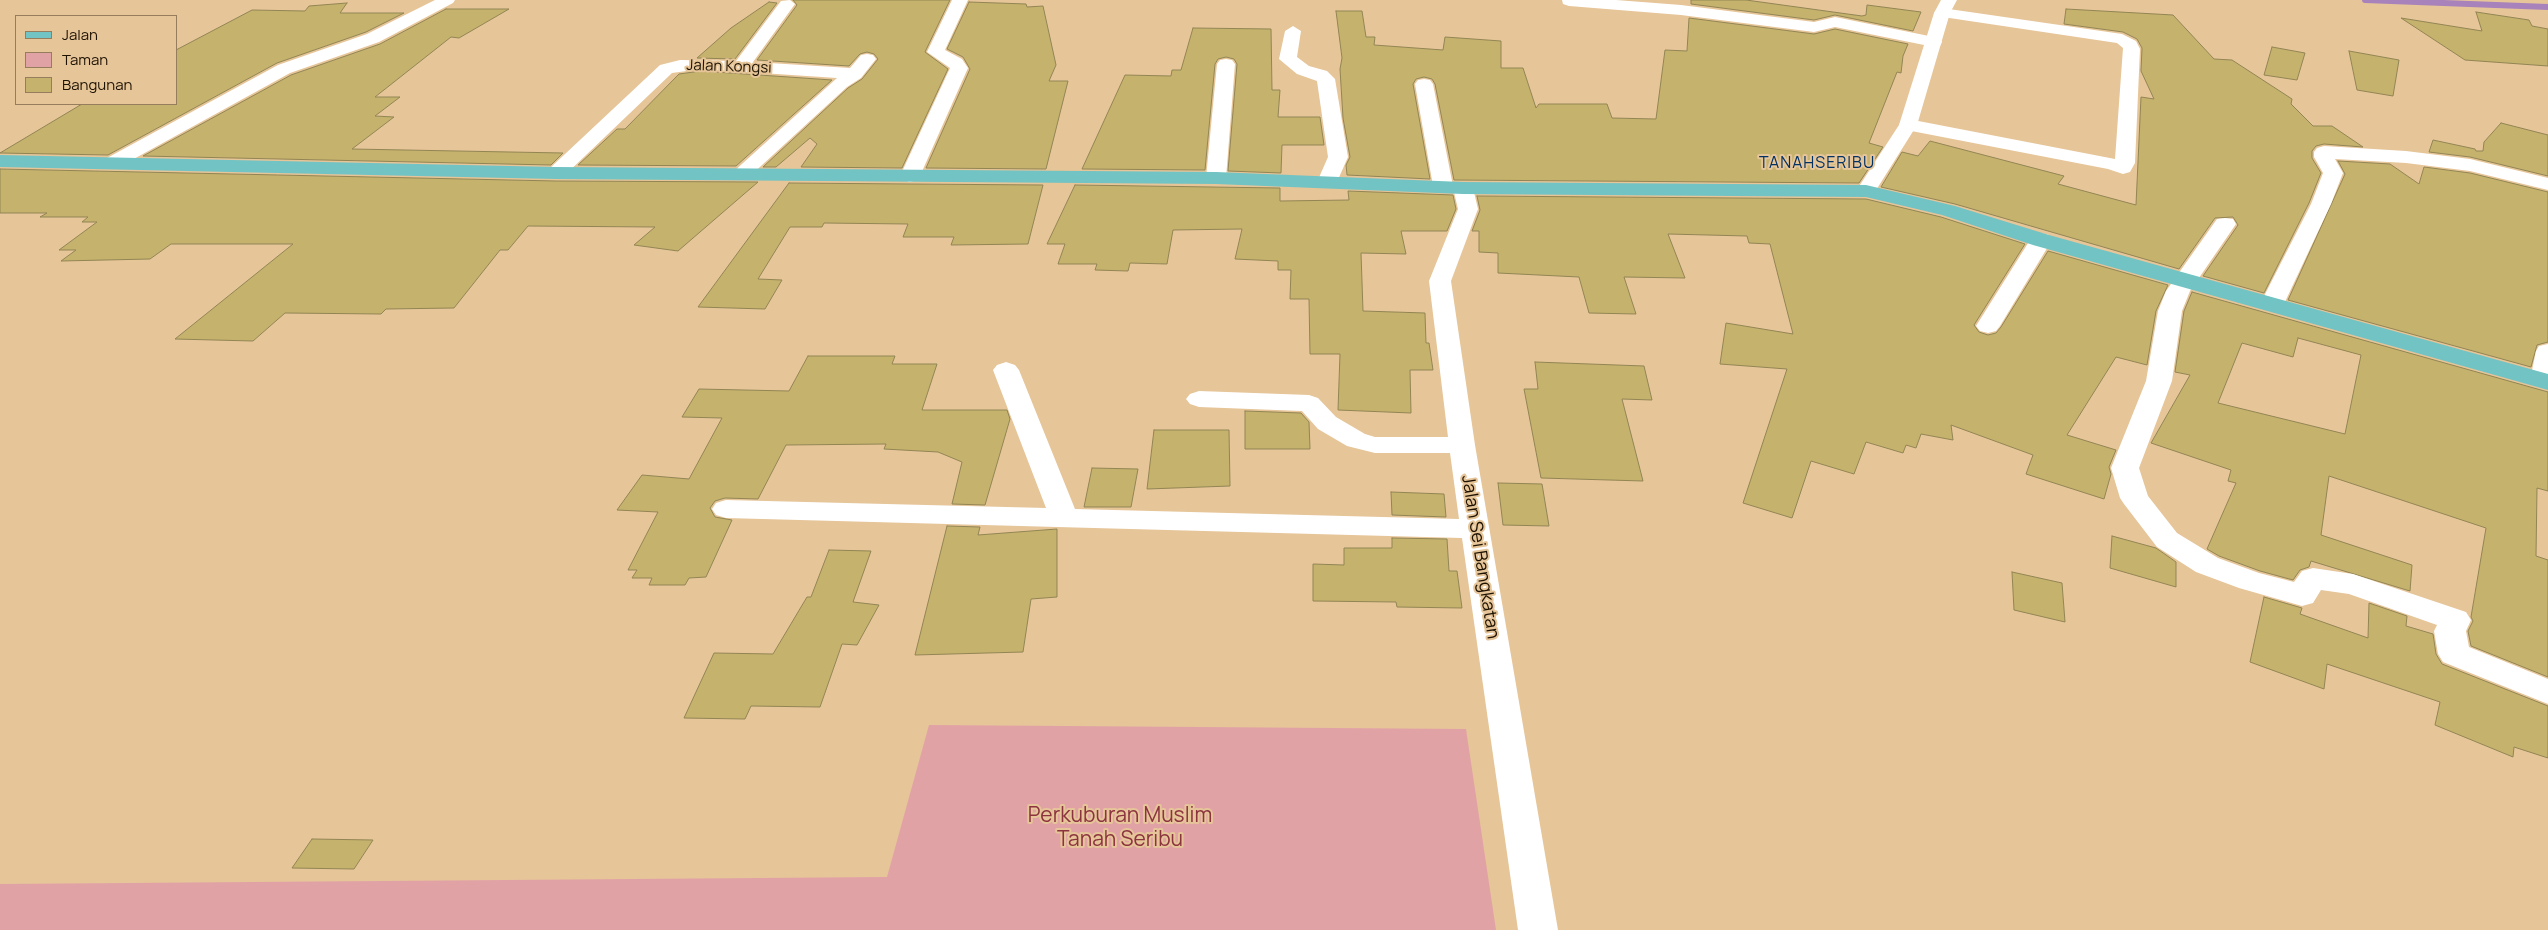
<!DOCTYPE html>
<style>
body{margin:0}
#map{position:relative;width:2548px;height:930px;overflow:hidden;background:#e6c599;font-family:Manrope,sans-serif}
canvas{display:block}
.legend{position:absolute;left:15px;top:15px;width:162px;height:90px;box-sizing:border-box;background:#e6c599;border:1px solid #967d5d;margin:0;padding:6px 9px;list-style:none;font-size:15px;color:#1e1203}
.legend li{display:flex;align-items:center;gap:10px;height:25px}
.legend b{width:25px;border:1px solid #967d5d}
</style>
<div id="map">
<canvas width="2548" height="930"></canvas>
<ul class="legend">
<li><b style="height:6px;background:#72c3c3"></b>Jalan</li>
<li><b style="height:14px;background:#e1a2a6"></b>Taman</li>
<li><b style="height:14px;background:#c5b26d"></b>Bangunan</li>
</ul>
</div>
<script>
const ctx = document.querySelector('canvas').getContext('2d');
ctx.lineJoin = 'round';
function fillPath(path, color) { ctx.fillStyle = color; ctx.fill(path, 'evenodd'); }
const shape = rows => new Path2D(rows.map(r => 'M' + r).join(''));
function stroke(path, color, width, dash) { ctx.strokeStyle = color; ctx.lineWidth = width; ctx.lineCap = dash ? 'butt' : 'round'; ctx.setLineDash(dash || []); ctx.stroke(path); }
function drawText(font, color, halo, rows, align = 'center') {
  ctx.font = font + ' Manrope,sans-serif'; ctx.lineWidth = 4; ctx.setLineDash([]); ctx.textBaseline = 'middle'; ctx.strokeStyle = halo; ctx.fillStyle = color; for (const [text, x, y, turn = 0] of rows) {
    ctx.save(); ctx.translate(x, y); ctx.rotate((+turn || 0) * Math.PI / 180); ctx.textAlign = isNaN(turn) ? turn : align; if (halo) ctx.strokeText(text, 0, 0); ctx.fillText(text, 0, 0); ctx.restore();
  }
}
fillPath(shape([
 [929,725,1466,729,1496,930,0,930,0,884,887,877]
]), '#e1a2a6');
stroke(shape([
 [2365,0,2548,7]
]), '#a882ba', 6);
const building = shape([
 [793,0,950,0,925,52,948,69,902,168,801,167,817,144,810,138,776,167,763,167,848,88,862,79,878,59,874,54,867,52,860,54,849,66,757,60,797,5,793,0],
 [1691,0,1746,0,1862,16,1866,15,1867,5,1921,12,1913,31,1835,15,1814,20,1691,4,1691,0],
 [769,2,777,3,735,59,697,58,731,28,769,2],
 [969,2,1026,4,1027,7,1043,6,1056,65,1049,81,1068,81,1046,169,926,168,970,69,963,57,947,49,969,2],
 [347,3,340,13,404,13,366,32,277,63,108,155,0,153,82,104,176,104,176,50,252,10,305,11,309,6,347,3],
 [446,9,509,9,459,38,451,37,375,97,400,97,375,116,394,117,352,149,563,153,551,165,143,156,291,75,380,44,446,9],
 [2066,9,2173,15,2214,59,2232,60,2292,99,2291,104,2313,126,2332,126,2363,147,2324,144,2316,146,2312,151,2312,158,2321,173,2309,203,2264,293,2203,276,2238,225,2233,217,2215,218,2179,269,1955,204,1881,187,1902,152,1918,156,1930,141,2064,176,2058,184,2136,205,2141,97,2154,99,2141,71,2142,48,2137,39,2123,32,2064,24,2066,9],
 [1336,11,1362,11,1366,37,1375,37,1374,45,1443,50,1445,37,1501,41,1501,68,1523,68,1536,108,1539,104,1607,104,1612,118,1656,119,1665,50,1687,51,1689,18,1814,34,1835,29,1908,44,1903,56,1901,73,1897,72,1869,143,1883,147,1859,183,1454,180,1435,84,1432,79,1424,77,1416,79,1413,84,1430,179,1347,175,1346,165,1350,157,1343,118,1340,69,1342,58,1336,11],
 [2476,12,2529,20,2532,26,2548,29,2548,66,2465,60,2401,18,2482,31,2476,12],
 [1193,28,1271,29,1272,90,1280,90,1278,117,1320,117,1324,145,1282,145,1281,173,1228,171,1237,64,1234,59,1226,57,1218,59,1215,64,1205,170,1082,169,1125,75,1171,76,1172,70,1181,70,1193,28],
 [2272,47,2305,53,2297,80,2264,75,2272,47],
 [2349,51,2399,60,2393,96,2357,90,2349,51],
 [701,71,832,80,736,166,578,165,617,129,625,129,679,74,701,71],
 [2501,123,2548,135,2548,176,2470,157,2429,152,2433,140,2475,149,2476,151,2483,151,2484,142,2501,123],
 [2338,161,2390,164,2419,184,2424,167,2470,173,2548,192,2548,342,2537,345,2531,367,2288,300,2345,174,2338,161],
 [0,169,556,181,758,182,678,251,634,245,655,227,528,226,508,250,500,250,454,308,386,309,381,314,285,313,253,341,175,339,293,244,171,244,150,259,61,261,76,250,59,250,97,222,82,222,88,217,40,217,47,213,0,213,0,169],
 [789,183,909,184,1043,185,1028,244,951,245,954,237,903,237,908,224,824,223,822,227,790,227,758,279,782,280,765,309,698,307,789,183],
 [1075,185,1280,188,1280,201,1349,200,1348,191,1453,195,1456,209,1447,231,1401,231,1406,254,1361,253,1363,311,1425,313,1426,343,1429,343,1433,370,1410,370,1411,413,1338,410,1340,354,1310,354,1309,299,1290,299,1291,270,1278,270,1278,261,1235,259,1242,229,1173,230,1167,264,1130,263,1128,271,1095,270,1097,264,1058,264,1065,244,1047,244,1075,185],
 [1477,196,1866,199,1941,217,2025,244,1974,325,1979,332,1988,335,1996,333,2001,327,2048,251,2168,285,2156,311,2147,365,2116,357,2067,435,2116,450,2109,467,2111,474,2104,499,2026,474,2033,455,1951,425,1953,440,1921,434,1916,448,1906,445,1903,453,1866,442,1854,474,1811,461,1792,518,1743,503,1787,369,1720,364,1726,323,1793,334,1770,244,1749,243,1747,236,1668,234,1685,278,1624,277,1636,314,1589,313,1579,277,1498,273,1498,253,1479,252,1479,231,1472,231,1480,210,1477,196],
 [2192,292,2548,392,2548,491,2537,488,2536,556,2548,560,2548,677,2471,646,2468,631,2473,621,2471,617,2486,528,2329,476,2321,535,2412,565,2410,591,2311,561,2309,567,2300,570,2293,580,2260,571,2219,556,2207,549,2236,483,2228,481,2231,470,2151,443,2190,375,2175,372,2184,311,2192,292],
 [2298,338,2361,355,2345,434,2218,403,2242,343,2293,357,2298,338],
 [808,356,895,356,892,364,937,364,922,410,1007,410,1010,419,985,505,952,504,962,462,938,452,884,449,886,444,786,445,758,499,725,498,715,501,710,508,715,517,732,520,706,577,689,578,685,585,649,585,652,578,632,578,637,570,628,570,658,512,617,510,642,475,689,479,722,418,682,417,699,389,789,391,808,356],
 [1535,362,1644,366,1652,400,1622,399,1643,481,1541,478,1524,389,1538,389,1535,362],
 [1245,411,1301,413,1309,422,1310,449,1245,449,1245,411],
 [1154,430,1229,430,1230,486,1147,489,1154,430],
 [1092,468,1138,469,1131,507,1084,507,1092,468],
 [1498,483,1542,484,1549,526,1503,525,1498,483],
 [1391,492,1444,494,1446,517,1392,515,1391,492],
 [947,526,980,527,978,535,1057,529,1057,597,1031,599,1023,652,915,655,947,526],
 [2112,536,2156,548,2176,562,2176,587,2110,568,2112,536],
 [1392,538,1447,539,1449,571,1457,571,1462,608,1397,607,1396,602,1313,601,1313,564,1344,565,1344,548,1392,548,1392,538],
 [829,550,871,551,853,602,879,605,857,645,842,644,820,707,751,706,745,719,684,718,714,653,773,654,807,597,811,597,829,550],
 [2012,572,2062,583,2065,622,2014,610,2012,572],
 [2264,597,2302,608,2300,614,2368,638,2369,603,2407,616,2406,626,2433,634,2436,654,2442,664,2548,706,2548,758,2514,747,2513,757,2435,725,2440,702,2327,664,2324,689,2250,662,2264,597],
 [312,839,373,840,354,869,292,868,312,839]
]);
fillPath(building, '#c5b26d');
stroke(building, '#928554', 1);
fillPath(shape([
 [435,0,455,0,453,3,379,42,290,73,121,166,107,166,104,162,107,158,278,65,367,34,435,0],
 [952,0,968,0,945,50,962,59,968,68,920,176,917,180,910,182,903,180,900,176,950,68,927,52,952,0],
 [1562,0,1616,0,1681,5,1814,22,1835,17,1934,37,1940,38,1942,42,1940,46,1934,47,1835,27,1814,32,1681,15,1569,6,1563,4,1562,0],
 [781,1,790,0,795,4,753,62,850,68,861,55,867,54,873,55,876,59,861,78,847,87,749,177,735,177,732,173,837,78,701,69,672,73,563,177,549,177,546,173,549,169,660,65,680,60,736,61,781,1],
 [1942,8,2122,34,2136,41,2140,49,2135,163,2130,172,2123,174,2108,169,1901,129,1899,125,1901,121,1908,119,2115,159,2123,48,2117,43,1936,16,1934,13,1936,10,1942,8],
 [1293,26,1301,31,1297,57,1309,66,1327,71,1335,79,1348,157,1337,182,1334,186,1327,188,1320,186,1317,182,1328,157,1317,81,1297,74,1279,59,1285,31,1293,26],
 [1226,59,1232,60,1235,64,1226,178,1223,182,1216,184,1209,182,1206,178,1217,64,1220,60,1226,59],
 [1424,79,1430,80,1433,84,1453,186,1450,190,1443,192,1436,190,1433,186,1415,84,1418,80,1424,79],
 [2324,146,2406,151,2470,159,2548,178,2548,190,2470,171,2406,163,2335,159,2343,173,2331,204,2284,304,2280,309,2272,311,2264,309,2260,304,2311,204,2323,173,2314,157,2314,152,2317,148,2324,146],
 [1463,182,1470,184,1473,188,1478,209,1451,281,1475,445,1558,930,1518,930,1462,538,726,518,716,515,712,509,716,503,726,500,1046,508,993,370,997,365,1006,362,1015,365,1019,370,1075,509,1459,519,1450,453,1375,453,1347,446,1318,429,1302,411,1199,407,1190,404,1186,399,1190,394,1199,391,1309,395,1318,398,1336,417,1365,434,1375,437,1448,437,1429,281,1458,209,1453,188,1456,184,1463,182],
 [2225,218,2233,219,2236,224,2190,291,2182,311,2172,381,2139,468,2148,496,2177,533,2218,558,2259,573,2294,582,2302,571,2313,568,2353,574,2466,612,2471,620,2466,631,2469,647,2548,679,2548,704,2443,662,2438,654,2434,631,2437,625,2349,594,2321,590,2313,603,2302,606,2239,588,2196,572,2157,547,2124,504,2120,498,2111,468,2146,381,2158,311,2166,291,2217,219,2225,218],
 [2041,233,2049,235,2052,240,2000,326,1996,331,1988,333,1980,331,1976,326,2030,240,2033,235,2041,233],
 [2548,344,2548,386,2543,388,2534,385,2530,380,2536,351,2539,346,2548,344]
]), '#fff');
fillPath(shape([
 [1941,0,1957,0,1950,13,1917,125,1873,195,1866,197,1859,195,1856,191,1899,125,1934,13,1941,0]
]), '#fff');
fillPath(shape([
 [0,155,556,167,1216,172,1463,182,1866,185,1955,206,2049,235,2548,374,2548,390,2033,245,1942,215,1866,197,1463,194,1216,184,556,179,0,167,0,155]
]), '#72c3c3');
drawText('15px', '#1e1203', '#e6c599', [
 ["Jalan Kongsi",729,67,2]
]);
ctx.letterSpacing = '1px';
drawText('16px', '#023163', '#e6c599', [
 ["TANAHSERIBU",1817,164]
]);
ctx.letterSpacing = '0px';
drawText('18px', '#1e1203', '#e6c599', [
 ["Jalan Sei Bangkatan",1480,557,81]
]);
drawText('21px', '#8c3340', '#e6c599', [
 ["Perkuburan Muslim",1120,816],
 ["Tanah Seribu",1120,840]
]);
</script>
